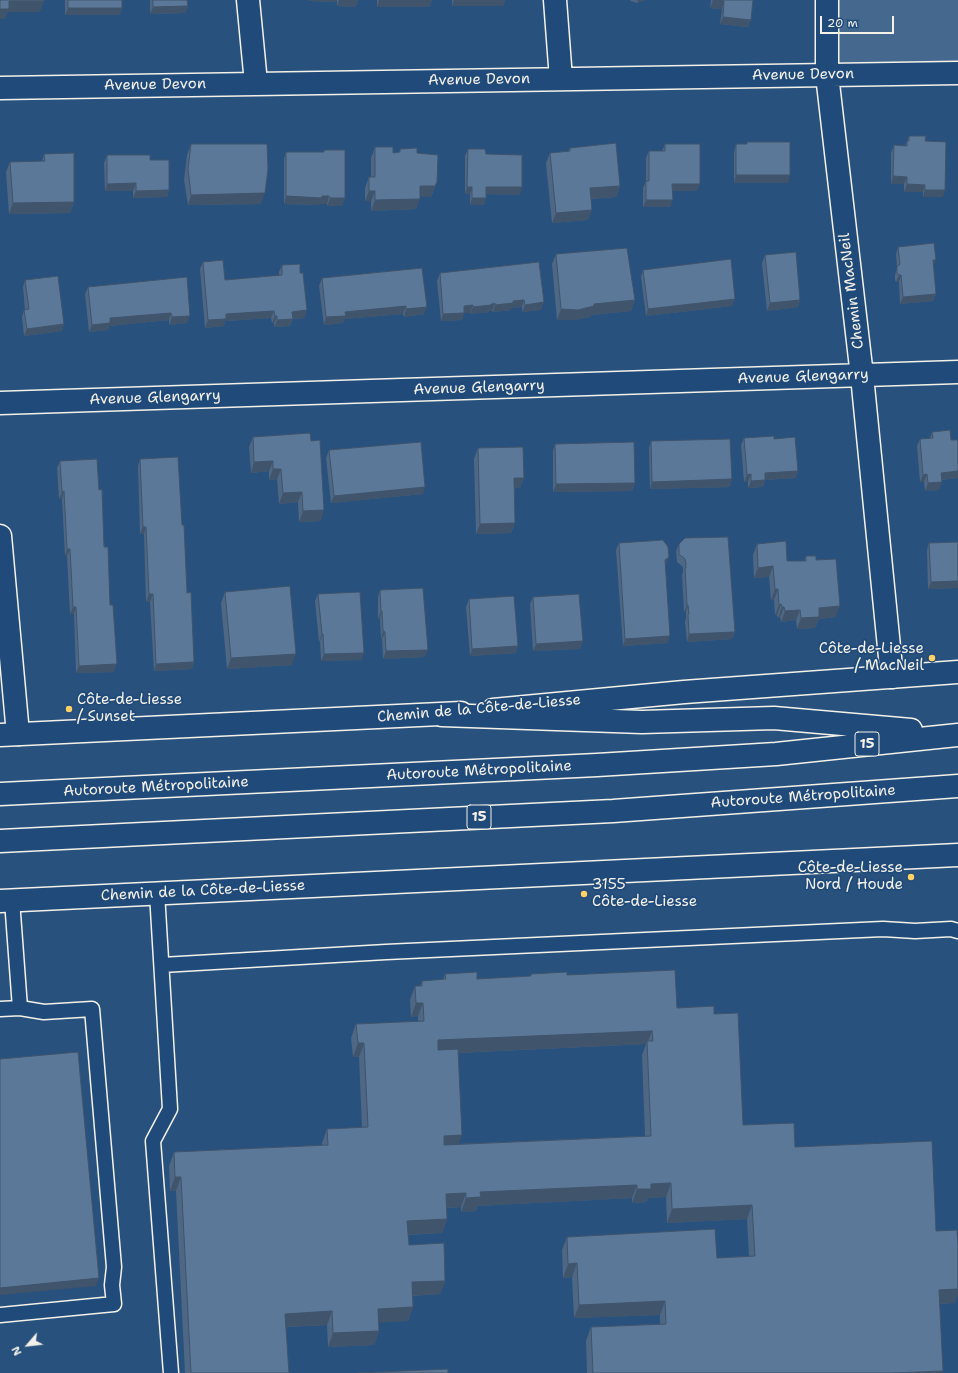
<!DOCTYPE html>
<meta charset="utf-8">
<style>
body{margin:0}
#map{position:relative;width:958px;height:1373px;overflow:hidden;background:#28517e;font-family:"Shantell Sans",sans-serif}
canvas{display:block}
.north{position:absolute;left:8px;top:1325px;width:40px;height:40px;-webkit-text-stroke:3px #1f4a7a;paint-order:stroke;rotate:242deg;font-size:11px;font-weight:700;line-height:16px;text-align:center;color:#f4f1e8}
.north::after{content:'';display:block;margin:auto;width:14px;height:18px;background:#f4f1e8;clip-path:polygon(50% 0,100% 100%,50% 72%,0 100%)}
.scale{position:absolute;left:820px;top:16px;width:74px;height:18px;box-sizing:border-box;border:2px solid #f4f1e8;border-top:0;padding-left:5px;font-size:12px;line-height:14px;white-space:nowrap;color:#f4f1e8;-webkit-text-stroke:3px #1f4a7a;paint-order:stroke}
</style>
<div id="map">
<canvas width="958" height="1373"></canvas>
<div class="north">N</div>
<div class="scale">20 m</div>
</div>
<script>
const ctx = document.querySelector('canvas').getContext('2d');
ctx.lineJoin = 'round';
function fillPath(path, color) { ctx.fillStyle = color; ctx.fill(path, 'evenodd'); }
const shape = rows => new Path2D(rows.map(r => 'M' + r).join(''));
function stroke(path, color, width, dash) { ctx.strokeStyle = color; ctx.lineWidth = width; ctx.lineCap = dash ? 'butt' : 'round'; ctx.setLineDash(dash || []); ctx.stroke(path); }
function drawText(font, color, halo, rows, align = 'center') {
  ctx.font = font + ' "Shantell Sans",sans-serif'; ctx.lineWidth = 3.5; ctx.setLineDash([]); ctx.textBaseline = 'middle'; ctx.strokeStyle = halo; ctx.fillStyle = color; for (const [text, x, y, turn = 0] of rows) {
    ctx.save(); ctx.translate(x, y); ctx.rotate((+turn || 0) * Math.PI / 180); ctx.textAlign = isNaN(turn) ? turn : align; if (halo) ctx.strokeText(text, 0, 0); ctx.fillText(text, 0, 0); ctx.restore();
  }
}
fillPath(shape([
 [827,0,958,0,958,73,827,75]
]), '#45688e');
const service = shape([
 [157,893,170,1109,153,1141,171,1373],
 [162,965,386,952,883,929,915,931,951,929,958,931],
 [0,1009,20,1008,12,900],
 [0,1315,114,1304,112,1285,114,1267,92,1009,44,1012,20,1008]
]);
const minor = shape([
 [248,0,256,83],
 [555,0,561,79],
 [827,0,827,75,862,376,892,677],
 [0,88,958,73],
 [0,403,958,372],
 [0,536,18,734]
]);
const secondary = shape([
 [493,710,684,692,958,672],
 [0,735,461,713],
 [0,901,958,855]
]);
const motorway = shape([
 [442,715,642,722,774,718,911,730],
 [0,794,597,765,776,754,958,735],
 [0,841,613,811,958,786]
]);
stroke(service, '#f4f1e8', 17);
stroke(minor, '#f4f1e8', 25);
stroke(secondary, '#f4f1e8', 25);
stroke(motorway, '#f4f1e8', 25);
stroke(service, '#1f4a7a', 14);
stroke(minor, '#1f4a7a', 22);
stroke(secondary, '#1f4a7a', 22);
stroke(motorway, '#1f4a7a', 22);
fillPath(shape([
 [65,0,122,0,122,8,120,15,65,15],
 [150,0,187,0,188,6,185,13,150,14],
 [309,0,358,0,355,7,337,6,337,2,309,1],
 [377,0,432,0,429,7,377,7],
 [452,0,505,0,503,6,452,6],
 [630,0,646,0,642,1,637,3,631,1],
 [711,0,753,0,748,27,720,24,722,9,710,8],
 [909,136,925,141,943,197,923,197,923,192,904,192,904,184,891,184,891,153,894,145,905,146],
 [747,142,788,183,734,183,734,152,736,144,747,144],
 [191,144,261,204,188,205,184,180,187,155],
 [665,144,697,191,673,191,670,207,643,207,643,188,646,181,646,158,649,151,662,151],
 [375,147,393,153,399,153,400,149,417,153,437,182,431,197,420,196,416,209,371,211,371,201,365,201,365,188,369,177,371,177,371,158],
 [570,148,620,186,616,197,591,199,588,220,552,223,546,163,550,153,568,151],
 [468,149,486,154,520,195,486,194,484,205,470,205,470,194,465,194,465,156],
 [324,150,345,198,342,206,327,206,327,204,320,204,319,205,284,204,284,159,286,152,323,152],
 [44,154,74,202,70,213,9,214,6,172,10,162,42,161],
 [107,155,150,160,169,190,167,197,133,198,133,191,105,191,104,163],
 [898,247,933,268,936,294,933,301,900,304,899,282,896,282,895,280,895,275,897,268,896,254],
 [556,254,635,300,631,311,591,315,590,317,574,320,557,320,552,264],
 [765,255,800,300,798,307,767,311,762,263],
 [203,262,225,280,279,276,279,272,282,265,300,273,305,318,293,319,290,326,274,327,274,323,272,323,271,318,225,321,224,326,205,328,200,269],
 [539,262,541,310,522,312,522,307,511,308,511,310,493,312,492,311,489,311,489,312,470,314,470,313,464,313,462,320,441,321,437,281,440,273],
 [422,268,424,314,404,317,403,314,344,319,343,323,324,325,319,286,322,278],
 [643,270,732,306,646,316,641,277],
 [187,277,187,323,169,325,169,320,109,326,108,330,89,332,85,294,88,287],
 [25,280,64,324,62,331,24,336,22,317,24,310,25,310,23,287],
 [932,432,951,440,958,440,958,478,941,480,939,490,925,491,924,482,920,482,917,446,920,439,930,438],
 [310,433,321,521,299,522,298,502,279,504,277,479,269,480,269,471,251,473,249,447,253,437],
 [744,438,774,439,798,471,795,478,765,480,763,487,748,488,748,482,744,482,741,445],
 [651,441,730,487,650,489,649,448],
 [555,444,635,483,632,491,553,492,553,451],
 [478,448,524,478,520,488,515,488,515,523,511,533,476,534,474,459],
 [329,450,423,494,331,503,326,458],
 [140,459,182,525,187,593,194,662,192,669,154,671,150,602,146,602,144,534,140,534,138,466],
 [60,461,99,490,110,605,114,672,76,673,74,614,70,614,67,556,65,556,62,499,59,499,57,468],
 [958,542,958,588,928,589,927,550,929,543],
 [619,543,669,557,665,565,668,643,623,646,616,550],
 [679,544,735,632,732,639,687,642,685,622,686,618,686,612,684,612,682,575,683,572,683,567,677,562,676,551],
 [757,544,787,561,804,561,806,556,816,560,836,617,819,619,815,628,797,629,796,620,781,622,780,617,778,618,777,615,775,615,774,600,771,600,769,577,754,578,753,555],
 [380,590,425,657,383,659,382,639,381,639,380,618,378,619,378,597],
 [225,592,292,665,227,669,221,603],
 [318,594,364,653,361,660,321,661,320,641,319,642,315,601],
 [533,597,583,641,580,649,533,651,530,604],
 [469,599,516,653,470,656,466,607],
 [445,974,477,979,530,976,531,974,567,975,677,1008,714,1014,743,1125,795,1147,936,1231,955,1303,939,1304,942,1373,587,1373,586,1341,591,1327,660,1324,660,1315,574,1318,572,1277,563,1278,562,1250,567,1237,717,1258,749,1256,747,1219,667,1223,666,1197,648,1198,646,1202,632,1203,632,1198,477,1206,476,1211,461,1212,461,1207,447,1208,447,1219,442,1233,408,1235,409,1245,445,1281,440,1294,412,1296,413,1307,408,1321,379,1322,379,1331,374,1345,328,1347,327,1325,286,1327,289,1373,185,1373,176,1191,170,1191,169,1166,174,1152,322,1145,322,1143,327,1129,362,1128,359,1057,353,1057,351,1038,356,1024,418,1022,418,1016,411,1017,410,1000,415,986,420,986,422,981,443,980],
 [646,1044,642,1055,645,1136,458,1144,458,1053]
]), '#4e6784');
fillPath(shape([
 [310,0,337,0,337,2,309,1],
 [339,0,358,0,355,7,337,6],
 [379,0,432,0,429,7,377,7],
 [454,0,505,0,503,6,452,6],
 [638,0,646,0,642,1,637,3],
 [713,0,724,1,722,9,710,8],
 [9,1,44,1,40,12,8,12,5,19,0,19,0,9],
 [188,6,185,13,150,14,153,7],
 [68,8,122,8,120,15,65,15],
 [723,17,751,20,748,27,720,24],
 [736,175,790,175,788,183,734,183],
 [893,176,907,177,904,184,891,184],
 [136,183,133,191,105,191,107,184],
 [672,184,700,184,697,191,670,191],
 [907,184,925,185,923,192,904,192],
 [420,186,435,186,431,197,417,196],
 [620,186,616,197,586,199,590,188],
 [467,187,472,187,470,194,465,194],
 [486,187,522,187,520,195,484,194],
 [169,190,167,197,133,198,136,191],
 [925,190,945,190,943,197,923,197],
 [369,191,375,191,371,201,365,201],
 [265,193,261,204,188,205,191,195],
 [286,196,329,196,327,204,320,204,319,205,284,204],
 [330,198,345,198,342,206,327,206],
 [472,198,486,198,484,205,470,205],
 [420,199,416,209,371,211,375,200],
 [646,200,673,200,670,207,643,207],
 [74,202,70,213,9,214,13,203],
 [592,210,588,220,552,223,556,213],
 [933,260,936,260,933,268],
 [899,275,901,275,899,282,896,282],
 [936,294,933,301,900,304,903,297],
 [735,299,732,306,646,316,648,309],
 [524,300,522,307,511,308,511,310,493,312,495,305,513,301],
 [635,300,631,311,591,315,590,317,574,320,557,320,561,309,594,304],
 [800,300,798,307,767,311,770,303],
 [544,302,541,310,522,312,525,305],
 [495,303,492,311,489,311,489,312,470,314,473,307],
 [473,305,470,313,464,313,462,320,441,321,443,314,464,306],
 [406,306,403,314,344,319,343,323,324,325,326,317,345,312],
 [427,307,424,314,404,317,406,309],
 [307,310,305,318,289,319,292,312],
 [257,311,274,311,271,318,225,321,224,326,205,328,208,320,226,314],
 [171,313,169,320,109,326,108,330,89,332,92,325,110,318],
 [190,316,187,323,169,325,172,317],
 [275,316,277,316,274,323,272,323],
 [293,319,290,326,274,327,277,320],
 [64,324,62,331,24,336,27,329],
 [273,461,269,471,251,473,254,462],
 [273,469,281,469,277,479,269,480],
 [798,471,795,478,765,480,763,487,748,488,751,481,765,473],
 [958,471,958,478,938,480,941,473],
 [751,474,748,482,744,482,747,475],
 [927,474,924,482,920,482,923,475],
 [514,478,524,478,520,488,510,488],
 [732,479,730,487,650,489,652,482],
 [942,482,939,490,925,491,928,483],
 [635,483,632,491,553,492,556,484],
 [425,487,423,494,331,503,334,496],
 [64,491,62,499,59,499,62,492],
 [302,492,298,502,279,504,283,493],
 [324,510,321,521,299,522,303,511],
 [515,523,511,533,476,534,480,524],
 [143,527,146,527,144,534,140,534],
 [67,549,70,549,67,556,65,556],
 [669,557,666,564,662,567,665,560],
 [773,566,769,577,754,578,758,568],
 [958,581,958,588,928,589,931,582],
 [775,589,778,589,774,600,771,600],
 [149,594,153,594,150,602,146,602],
 [781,604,777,615,775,615,779,605],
 [687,605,688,605,686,612,684,612],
 [840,606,836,617,819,619,815,628,797,629,801,618,819,608],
 [73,607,76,607,74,614,70,614],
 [782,607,784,607,780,617,778,618],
 [800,610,796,620,781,622,785,611],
 [381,611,382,611,380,618,378,619],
 [383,631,385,632,382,639,381,639],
 [735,632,732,639,687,642,689,634],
 [322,634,323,634,320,641,319,642],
 [670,636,668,643,623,646,625,639],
 [583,641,580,649,533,651,536,644],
 [518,646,516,653,470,656,472,649],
 [428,650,425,657,383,659,386,651],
 [364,653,361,660,321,661,324,654],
 [296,654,292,665,227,669,231,658],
 [194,662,192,669,154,671,156,664],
 [117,664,114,672,76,673,79,666],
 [416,1003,423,1003,418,1016,411,1017],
 [652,1031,647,1044,647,1041,646,1044,433,1054,438,1040],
 [358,1043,364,1043,359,1057,353,1057],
 [462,1135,457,1149,439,1149,444,1136],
 [175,1177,181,1177,176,1191,170,1191],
 [671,1183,666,1197,648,1198,646,1202,632,1203,637,1189,651,1184],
 [637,1185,632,1198,477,1206,476,1211,461,1212,466,1198,480,1192],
 [466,1193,461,1207,441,1208,446,1194],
 [752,1205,747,1219,667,1223,672,1209],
 [447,1219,442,1233,402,1235,407,1221],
 [577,1263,572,1277,563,1278,568,1264],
 [99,1278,96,1286,0,1295,0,1288],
 [445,1281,440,1294,406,1296,412,1282],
 [958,1289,958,1295,955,1303,934,1304,939,1290],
 [665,1301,660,1315,574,1318,579,1305],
 [413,1307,408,1321,373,1323,378,1309],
 [332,1311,327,1325,280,1327,285,1314],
 [379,1331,374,1345,328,1347,333,1333],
 [943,1371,942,1373,891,1373]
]), '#40546b');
const building = shape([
 [0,0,44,0,44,1,9,1,9,9,0,9,0,0],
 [68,0,122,0,122,8,68,8,68,0],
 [153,0,187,0,188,6,153,7,153,0],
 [713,0,753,0,751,20,723,17,724,1,713,0],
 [909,136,926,136,925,141,946,142,945,190,925,190,925,185,907,184,907,177,893,176,894,145,907,146,907,141,909,141,909,136],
 [747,142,790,142,790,175,736,175,736,144,747,144,747,142],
 [616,143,620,186,590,188,592,210,556,213,550,153,570,151,570,148,616,143],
 [191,144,267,144,268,169,265,193,191,195,188,169,191,144],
 [665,144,700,144,700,184,672,184,673,200,646,200,646,181,649,181,649,151,665,151,665,144],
 [375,147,393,147,393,153,400,152,400,149,417,148,417,153,438,155,437,182,435,186,420,186,420,199,375,200,375,191,369,191,369,177,375,177,375,147],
 [468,149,485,149,486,154,522,155,522,187,486,187,486,198,472,198,472,187,467,187,468,149],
 [324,150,345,150,345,198,330,198,329,196,322,196,322,198,286,196,286,152,324,152,324,150],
 [74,153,74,202,13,203,10,162,45,161,44,154,74,153],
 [107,155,150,155,150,160,169,160,169,190,136,191,136,183,107,184,107,155],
 [934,243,936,260,933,260,936,294,903,297,901,275,899,275,897,273,897,267,900,264,898,247,934,243],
 [627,248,635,300,594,304,594,306,578,310,561,309,556,254,627,248],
 [796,252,800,300,770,303,765,255,796,252],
 [731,259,735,299,648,309,643,270,731,259],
 [223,260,225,280,282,275,282,265,300,264,300,273,303,273,307,310,292,312,293,319,277,320,277,316,275,316,274,311,226,314,226,319,208,320,203,262,223,260],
 [539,262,544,302,525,305,524,300,513,301,513,303,495,305,495,303,493,304,491,304,491,305,473,307,473,305,464,306,464,313,443,314,440,273,539,262],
 [422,268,427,307,406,309,406,306,345,312,346,316,326,317,322,278,422,268],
 [58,276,64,324,27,329,24,310,29,309,25,280,58,276],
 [187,277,190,316,172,317,171,313,110,318,110,323,92,325,88,287,187,277],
 [950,430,951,440,958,440,958,471,941,473,942,482,928,483,927,474,923,475,920,439,933,438,932,432,950,430],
 [310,433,311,441,320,440,324,510,303,511,302,492,283,493,281,469,273,469,273,461,254,462,253,437,310,433],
 [774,436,774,439,795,437,798,471,765,473,765,480,751,481,751,474,747,475,744,438,774,436],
 [730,439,732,479,652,482,651,441,730,439],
 [421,442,425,487,334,496,329,450,421,442],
 [634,442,635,483,556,484,555,444,634,442],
 [523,447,524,478,514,478,515,523,480,524,478,448,523,447],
 [178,457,182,525,184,525,187,593,191,592,194,662,156,664,153,594,149,594,146,527,143,527,140,459,178,457],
 [97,459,99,490,102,489,104,547,108,547,110,605,113,605,117,664,79,666,76,607,73,607,70,549,67,549,64,491,62,492,60,461,97,459],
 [728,537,735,632,689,634,688,615,689,614,688,605,687,605,685,568,686,568,686,564,685,559,679,554,679,544,685,538,728,537],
 [663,540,668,547,669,557,665,560,670,636,625,639,619,543,663,540],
 [786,541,787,561,806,561,806,556,816,556,816,560,836,559,840,606,819,608,819,617,801,618,800,610,785,611,784,607,782,607,781,604,779,605,778,589,775,589,773,566,758,568,757,544,786,541],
 [958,542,958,581,931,582,929,543,958,542],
 [290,586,296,654,231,658,225,592,290,586],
 [423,588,428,650,386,651,385,632,383,631,382,611,381,611,380,590,423,588],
 [360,592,364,653,324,654,323,634,322,634,318,594,360,592],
 [579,594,583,641,536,644,533,597,579,594],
 [514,596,518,646,472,649,469,599,514,596],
 [675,970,677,1008,714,1006,714,1014,738,1013,743,1125,794,1123,795,1147,932,1141,936,1231,957,1230,958,1247,958,1289,939,1290,943,1371,891,1373,593,1373,591,1327,666,1324,665,1301,579,1305,577,1263,568,1264,567,1237,715,1229,717,1258,755,1256,752,1205,672,1209,671,1183,651,1184,651,1189,637,1189,637,1185,480,1192,481,1197,466,1198,466,1193,446,1194,447,1219,407,1221,409,1245,444,1243,445,1281,412,1282,413,1307,378,1309,379,1331,333,1333,332,1311,285,1314,289,1373,191,1373,181,1177,175,1177,174,1152,328,1145,327,1129,368,1127,364,1043,358,1043,356,1024,424,1021,423,1003,416,1003,415,986,422,986,422,981,446,979,445,974,477,972,477,979,531,976,531,974,567,972,567,975,675,970],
 [652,1031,653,1041,647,1041,651,1136,444,1145,444,1136,462,1135,458,1049,438,1050,438,1040,652,1031],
 [78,1052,99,1278,0,1288,0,1059,78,1052],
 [448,1369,448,1373,357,1373,448,1369]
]);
fillPath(building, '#5b7899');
stroke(building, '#40546b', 1);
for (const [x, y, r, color] of [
 [932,658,4,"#ffd166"],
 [69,709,4,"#ffd166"],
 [911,877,4,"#ffd166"],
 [584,894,4,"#ffd166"]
]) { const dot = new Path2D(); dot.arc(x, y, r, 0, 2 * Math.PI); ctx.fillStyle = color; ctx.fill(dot); stroke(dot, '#1f4a7a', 1.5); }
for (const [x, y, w] of [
 [867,744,24],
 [479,817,24]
]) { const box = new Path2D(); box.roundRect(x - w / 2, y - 12, w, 24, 3); ctx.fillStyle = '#1f4a7a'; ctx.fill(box); stroke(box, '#f4f1e8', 1); }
drawText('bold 14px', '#f4f1e8', null, [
 ["15",867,744],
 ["15",479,817]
]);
drawText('15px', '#f4f1e8', '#1f4a7a', [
 ["Avenue Devon",803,75,-1],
 ["Avenue Devon",479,80,-1],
 ["Avenue Devon",155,85,-1],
 ["Chemin MacNeil",852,291,-97],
 ["Avenue Glengarry",803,377,-2],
 ["Avenue Glengarry",479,388,-2],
 ["Avenue Glengarry",155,398,-2],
 ["Chemin de la Côte-de-Liesse",479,709,-5],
 ["Autoroute Métropolitaine",479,771,-3],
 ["Autoroute Métropolitaine",156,787,-3],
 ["Autoroute Métropolitaine",803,797,-4],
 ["Chemin de la Côte-de-Liesse",203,891,-3]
]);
drawText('15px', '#f4f1e8', '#1f4a7a', [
 ["Côte-de-Liesse",924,649],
 ["/ MacNeil",924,666],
 ["Côte-de-Liesse",77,700,"left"],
 ["/ Sunset",77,717,"left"],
 ["Côte-de-Liesse",903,868],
 ["Nord / Houde",903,885],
 ["3155",592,885,"left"],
 ["Côte-de-Liesse",592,902,"left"]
], 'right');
</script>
